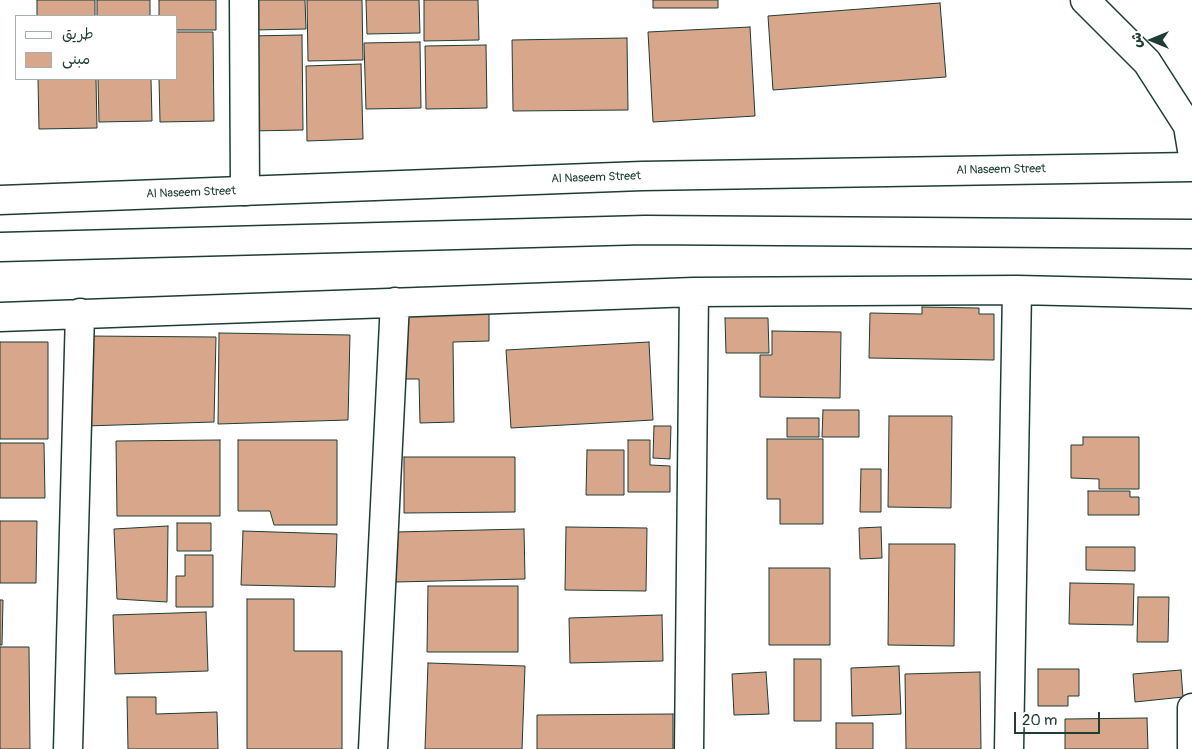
<!DOCTYPE html>
<meta charset="utf-8">
<style>
body{margin:0}
#map{position:relative;width:1192px;height:749px;overflow:hidden;background:#fff;font-family:Pangolin,"Playpen Sans Arabic",sans-serif}
canvas{display:block}
.legend{position:absolute;left:15px;top:15px;width:162px;height:65px;box-sizing:border-box;background:#fff;border:1px solid #a5b1ae;margin:0;padding:6px 9px;list-style:none;font-size:15px;color:#1f3d34}
.legend li{display:flex;align-items:center;gap:10px;height:25px}
.legend b{width:25px;border:1px solid #a5b1ae}
.north{position:absolute;left:1127px;top:15px;width:50px;height:50px;-webkit-text-stroke:4px #fff;paint-order:stroke;rotate:270deg;font-size:14px;font-weight:700;line-height:20px;text-align:center;color:#1f3d34}
.north::after{content:'';display:block;margin:auto;width:18px;height:22px;background:#1f3d34;clip-path:polygon(50% 0,100% 100%,50% 72%,0 100%)}
.scale{position:absolute;left:1014px;top:712px;width:86px;height:22px;box-sizing:border-box;border:2px solid #1f3d34;border-top:0;padding-left:6px;font-size:15px;line-height:18px;white-space:nowrap;color:#1f3d34;-webkit-text-stroke:4px #fff;paint-order:stroke}
</style>
<div id="map">
<canvas width="1192" height="749"></canvas>
<ul class="legend">
<li><b style="height:6px;background:#fff"></b>طريق</li>
<li><b style="height:14px;background:#d8a68a"></b>مبنى</li>
</ul>
<div class="north">ش</div>
<div class="scale">20 m</div>
</div>
<script>
const ctx = document.querySelector('canvas').getContext('2d');
ctx.lineJoin = 'round';
function fillPath(path, color) { ctx.fillStyle = color; ctx.fill(path, 'evenodd'); }
const shape = rows => new Path2D(rows.map(r => 'M' + r).join(''));
function stroke(path, color, width, dash) { ctx.strokeStyle = color; ctx.lineWidth = width; ctx.lineCap = dash ? 'butt' : 'round'; ctx.setLineDash(dash || []); ctx.stroke(path); }
function drawText(font, color, halo, rows, align = 'center') {
  ctx.font = font + ' Pangolin,sans-serif'; ctx.lineWidth = 4; ctx.setLineDash([]); ctx.textBaseline = 'middle'; ctx.strokeStyle = halo; ctx.fillStyle = color; for (const [text, x, y, turn = 0] of rows) {
    ctx.save(); ctx.translate(x, y); ctx.rotate((+turn || 0) * Math.PI / 180); ctx.textAlign = isNaN(turn) ? turn : align; if (halo) ctx.strokeText(text, 0, 0); ctx.fillText(text, 0, 0); ctx.restore();
  }
}
const building = shape([
 [37,0,95,0,95,16,37,16,37,0],
 [97,0,150,0,150,16,97,16,97,0],
 [159,0,216,0,216,30,176,30,176,16,159,16,159,0],
 [253,0,305,0,306,29,253,30,253,0],
 [307,0,362,0,363,60,308,61,307,0],
 [366,0,419,0,420,33,367,34,366,0],
 [424,0,478,0,479,40,424,41,424,0],
 [653,0,718,0,718,8,653,8,653,0],
 [940,3,946,77,773,90,768,16,940,3],
 [750,27,755,116,653,122,648,32,750,27],
 [176,32,213,32,214,121,160,122,159,79,176,79,176,32],
 [302,35,303,130,250,131,249,36,302,35],
 [627,38,628,110,513,111,512,40,627,38],
 [420,42,421,108,366,109,364,43,420,42],
 [486,45,487,108,426,109,425,46,486,45],
 [361,64,363,139,307,141,306,66,361,64],
 [38,79,96,79,97,128,39,129,38,79],
 [98,79,151,79,152,121,99,122,98,79],
 [922,307,979,308,979,314,994,314,994,360,869,358,870,313,922,314,922,307],
 [489,313,489,341,453,342,454,422,420,423,419,379,399,379,398,315,489,313],
 [725,318,768,318,769,353,726,353,725,318],
 [772,331,841,332,840,398,760,397,760,355,772,355,772,331],
 [219,333,350,335,348,420,218,424,219,333],
 [86,336,216,337,214,422,85,426,86,336],
 [0,342,48,342,48,439,0,439,0,342],
 [649,342,653,420,511,428,506,350,649,342],
 [823,410,859,410,859,437,822,437,823,410],
 [889,416,952,416,951,508,888,507,889,416],
 [787,418,819,418,819,437,787,437,787,418],
 [654,426,671,426,670,459,653,458,654,426],
 [1083,437,1139,437,1139,489,1099,489,1099,479,1071,478,1071,445,1083,445,1083,437],
 [767,439,823,439,823,524,780,524,780,499,767,499,767,439],
 [220,440,220,516,117,516,116,441,220,440],
 [238,440,337,440,337,525,274,525,270,511,238,511,238,440],
 [628,440,650,440,650,465,670,466,670,492,628,492,628,440],
 [0,443,44,443,45,498,0,498,0,443],
 [587,450,624,450,624,495,586,495,587,450],
 [404,457,515,457,515,512,404,513,404,457],
 [861,469,881,469,881,512,860,512,861,469],
 [1088,491,1130,491,1130,497,1139,497,1139,515,1088,515,1088,491],
 [0,521,37,521,36,583,0,583,0,521],
 [177,523,211,523,211,551,177,551,177,523],
 [168,526,167,602,117,599,114,529,168,526],
 [566,527,647,528,646,591,565,590,566,527],
 [881,527,882,558,860,559,859,528,881,527],
 [524,529,525,579,396,582,395,532,524,529],
 [243,531,337,534,335,587,241,585,243,531],
 [889,544,955,544,954,646,888,645,889,544],
 [1086,547,1135,547,1135,571,1086,570,1086,547],
 [185,555,213,555,213,607,176,607,176,576,185,576,185,555],
 [769,568,830,568,830,645,769,645,769,568],
 [1070,583,1134,584,1133,625,1069,624,1070,583],
 [428,586,518,586,518,652,427,652,428,586],
 [1138,597,1169,597,1168,642,1137,642,1138,597],
 [247,599,294,599,294,651,342,651,342,749,247,749,247,599],
 [0,600,3,600,2,645,0,645,0,600],
 [206,612,208,671,115,674,113,615,206,612],
 [662,615,663,661,570,663,569,618,662,615],
 [0,647,29,647,30,749,0,749,0,647],
 [794,659,821,659,821,721,794,721,794,659],
 [428,663,525,666,522,749,425,749,428,663],
 [899,666,901,714,852,716,851,668,899,666],
 [1038,669,1079,669,1079,696,1068,696,1068,706,1038,706,1038,669],
 [1181,670,1183,697,1135,702,1133,674,1181,670],
 [766,672,769,714,734,715,732,674,766,672],
 [980,672,981,749,906,749,905,674,980,672],
 [127,697,156,697,156,714,217,712,218,749,128,749,127,697],
 [673,714,673,749,537,749,537,715,673,714],
 [1147,718,1148,749,1065,749,1065,719,1147,718],
 [836,723,873,723,873,749,836,749,836,723]
]);
fillPath(building, '#d8a68a');
stroke(building, '#1f3d34', 1);
const minor = shape([
 [244,0,245,191],
 [1085,0,1147,62,1188,126,1192,150],
 [0,317,694,292,1017,290,1192,294],
 [68,749,80,313],
 [373,749,395,302],
 [689,749,694,292],
 [1009,749,1017,290],
 [1192,749,1192,708]
]);
const tertiary = shape([
 [0,200,642,176,1192,167],
 [0,247,645,230,1192,234]
]);
stroke(minor, '#1f3d34', 31);
stroke(tertiary, '#1f3d34', 31);
stroke(minor, '#fff', 28);
stroke(tertiary, '#fff', 28);
drawText('12px', '#1f3d34', '#fff', [
 ["Al Naseem Street",1001,170,-1],
 ["Al Naseem Street",596,178,-2],
 ["Al Naseem Street",191,193,-2]
]);
</script>
